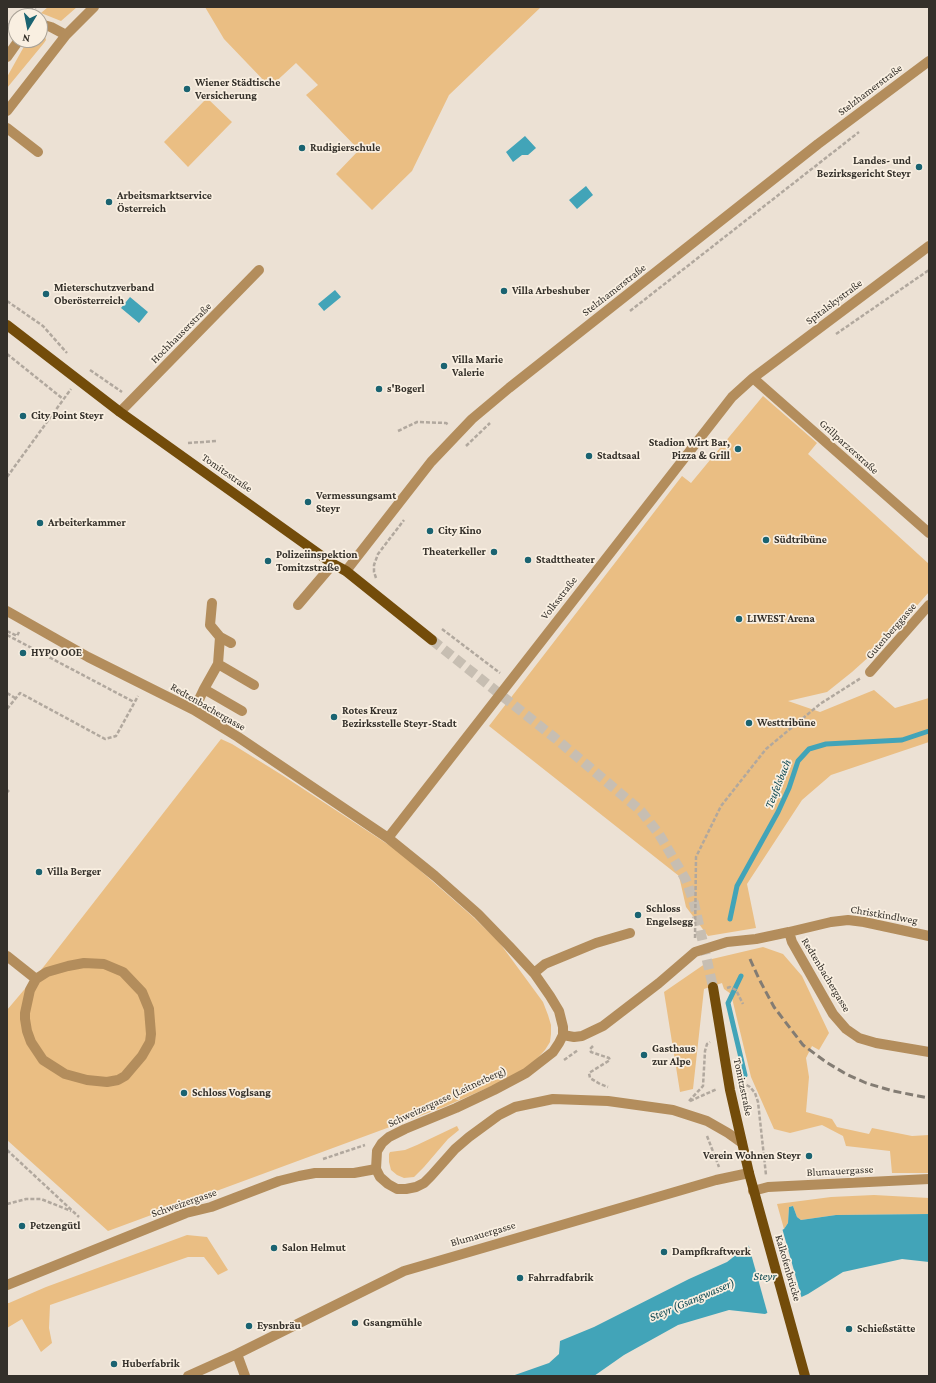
<!DOCTYPE html>
<meta charset="utf-8">
<style>
body{margin:0}
#map{position:relative;width:936px;height:1383px;overflow:hidden;background:#ece1d4;font-family:"Crimson Pro",serif}
canvas{display:block}
.frame{position:absolute;inset:0;border:8px solid #34302a;pointer-events:none}
.north{position:absolute;left:8px;top:8px;width:40px;height:40px;box-sizing:border-box;background:#f9efe1;border:1px solid #aaa398;border-radius:50%;rotate:190deg;font-size:11px;font-weight:700;line-height:16px;text-align:center;color:#34302a}
.north::after{content:'';display:block;margin:auto;width:14px;height:18px;background:#1a6371;clip-path:polygon(50% 0,100% 100%,50% 72%,0 100%)}
</style>
<div id="map">
<canvas width="936" height="1383"></canvas>
<div class="frame"></div>
<div class="north">N</div>
</div>
<script>
const ctx = document.querySelector('canvas').getContext('2d');
ctx.lineJoin = 'round';
function fillPath(path, color) { ctx.fillStyle = color; ctx.fill(path, 'evenodd'); }
const shape = rows => new Path2D(rows.map(r => 'M' + r).join(''));
function stroke(path, color, width, dash) { ctx.strokeStyle = color; ctx.lineWidth = width; ctx.lineCap = dash ? 'butt' : 'round'; ctx.setLineDash(dash || []); ctx.stroke(path); }
function drawText(font, color, halo, rows, align = 'center') {
  ctx.font = font + ' "Crimson Pro",serif'; ctx.lineWidth = 3.5; ctx.setLineDash([]); ctx.textBaseline = 'middle'; ctx.strokeStyle = halo; ctx.fillStyle = color; for (const [text, x, y, turn = 0] of rows) {
    ctx.save(); ctx.translate(x, y); ctx.rotate((+turn || 0) * Math.PI / 180); ctx.textAlign = isNaN(turn) ? turn : align; if (halo) ctx.strokeText(text, 0, 0); ctx.fillText(text, 0, 0); ctx.restore();
  }
}
fillPath(shape([
 [48,7,77,7,61,21,41,13],
 [205,7,541,7,449,95,412,171,372,210,336,174,359,150,306,95,318,85,296,63,270,87,224,39],
 [40,34,45,36,46,40,44,43,7,88,7,77,26,43,29,40,40,40],
 [207,98,232,122,188,167,164,142],
 [763,396,817,443,808,454,929,564,929,592,882,645,852,672,827,692,788,701,820,712,874,690,895,708,929,698,929,742,831,775,802,800,747,884,756,928,708,936,686,907,679,876,489,726,682,476,691,483],
 [221,739,232,744,282,775,398,851,472,916,499,942,543,1002,548,1015,551,1025,551,1034,550,1042,545,1050,532,1064,510,1078,444,1107,108,1231,7,1140,7,1010,45,965],
 [763,947,783,954,802,976,829,1033,819,1050,812,1046,806,1058,809,1077,806,1112,832,1119,837,1127,869,1134,872,1128,912,1136,929,1135,929,1173,892,1173,890,1151,846,1146,843,1136,822,1125,790,1133,774,1129,751,1077,731,994,724,989,722,983,704,989,693,1089,680,1092,664,992,712,959],
 [457,1126,459,1130,448,1139,424,1167,414,1177,404,1178,397,1175,391,1170,389,1162,389,1154,390,1152,405,1150,417,1145],
 [874,1195,929,1198,929,1214,836,1215,801,1220,797,1217,793,1206,789,1207,788,1223,784,1229,777,1204,831,1197],
 [187,1235,207,1237,228,1270,218,1275,204,1257,188,1257,50,1305,49,1328,52,1343,41,1352,22,1319,7,1328,7,1303,9,1303,46,1287]
]), '#eabe83');
fillPath(shape([
 [525,136,536,148,528,155,522,155,513,162,506,152],
 [586,186,593,195,577,209,569,200],
 [335,290,341,297,324,311,318,304],
 [130,297,148,312,139,323,121,308],
 [793,1206,797,1217,801,1220,836,1215,929,1214,929,1262,902,1259,843,1272,808,1294,765,1314,729,1310,678,1325,624,1355,594,1376,512,1376,549,1363,559,1354,560,1341,594,1327,689,1279,727,1262,746,1247,784,1229,788,1223,789,1207]
]), '#42a4b8');
fillPath(shape([
 [782,1228,802,1299,768,1315,748,1243]
]), '#ece1d4');
stroke(shape([
 [730,919,737,886,778,812,789,788,798,761,809,749,826,744,902,740,929,731],
 [741,976,728,1003,745,1075]
]), '#42a4b8', 5);
stroke(shape([
 [432,640,555,738,641,811,659,834,686,880,694,903,713,987]
]), '#c7beb2', 10, [10, 5]);
stroke(shape([
 [19,16,23,13,36,7],
 [7,26,16,19],
 [7,301,43,326,67,353],
 [630,311,859,132],
 [836,334,929,270],
 [7,354,63,399],
 [90,370,122,392],
 [398,431,417,422,446,423,449,425],
 [188,443,217,441],
 [466,446,490,423],
 [7,477,71,389],
 [376,578,374,572,374,565,378,554,404,520],
 [442,629,500,673],
 [7,631,17,636,19,632],
 [7,635,134,702],
 [7,693,15,698],
 [7,709,20,693,105,739,116,736,138,696],
 [7,790,9,792],
 [695,938,696,857,721,806,766,749,820,704,861,678],
 [727,988,730,987,736,990,743,1004],
 [593,1046,590,1049,591,1052,609,1058,610,1060,589,1073,590,1078,600,1084,608,1087],
 [564,1060,578,1050],
 [741,1083,745,1084,750,1087,755,1093,758,1102,766,1175],
 [689,1101,703,1086,705,1051,707,1044,710,1042],
 [690,1101,717,1089],
 [707,1136,719,1167],
 [7,1150,79,1217],
 [323,1159,365,1145],
 [7,1204,26,1199,41,1199,71,1211]
]), '#b1a89e', 2.5, [4, 2]);
stroke(shape([
 [40,24,51,27,66,35],
 [7,57,19,40],
 [7,111,66,35,94,7],
 [7,128,38,152],
 [753,378,929,533],
 [120,412,259,270],
 [346,571,431,462,472,419,509,388,818,144,929,61],
 [298,605,333,564],
 [7,611,88,657,194,710,238,737,388,838,435,876,478,914,509,946,534,973,550,996,559,1011,563,1027,563,1035,559,1043,553,1052,526,1073,494,1090,456,1108,405,1129,389,1137,382,1143,377,1151,376,1169,380,1177,388,1184,397,1189,406,1189,416,1187,424,1183,431,1176,455,1149,469,1137,499,1115,515,1107,553,1099,608,1101,673,1110,707,1121,728,1133,742,1143],
 [220,637,231,643],
 [218,664,254,685],
 [870,672,929,605],
 [204,689,218,664,220,637,210,625,212,603],
 [194,710,204,689,242,711],
 [388,838,732,397,753,378,929,246],
 [789,932,792,942,833,1014,846,1029,859,1038,876,1043,929,1052],
 [7,956,36,979,30,990,25,1013,25,1019,27,1031,31,1042,43,1060,65,1074,87,1080,107,1082,118,1080,125,1076,142,1056,150,1042,151,1034,149,1009,142,992,123,972,104,964,84,963,68,966,47,972,36,979],
 [534,973,545,964,596,943,630,933],
 [563,1035,574,1037,582,1036,603,1026,659,983,695,952,727,942,756,939,789,932,831,922,848,920,864,922,929,936],
 [753,1191,768,1187,929,1179],
 [7,1285,186,1213,211,1207,279,1181,299,1176,315,1173,354,1173,376,1169],
 [237,1354,245,1376],
 [188,1376,237,1354,404,1271,716,1180,749,1173]
]), '#b38d5c', 10);
stroke(shape([
 [7,325,120,412,333,564,346,571,432,640],
 [713,987,730,1090,749,1173,805,1376]
]), '#734c0a', 10);
stroke(shape([
 [750,959,759,979,774,1007,803,1045,826,1062,846,1074,866,1083,893,1091,929,1098]
]), '#837c73', 3, [8, 4]);
for (const [x, y, r, color] of [
 [187,89,4,"#1a6371"],
 [302,148,4,"#1a6371"],
 [919,167,4,"#1a6371"],
 [109,202,4,"#1a6371"],
 [504,291,4,"#1a6371"],
 [46,294,4,"#1a6371"],
 [444,366,4,"#1a6371"],
 [379,389,4,"#1a6371"],
 [23,416,4,"#1a6371"],
 [738,449,4,"#1a6371"],
 [589,456,4,"#1a6371"],
 [308,502,4,"#1a6371"],
 [40,523,4,"#1a6371"],
 [430,531,4,"#1a6371"],
 [766,540,4,"#1a6371"],
 [494,552,4,"#1a6371"],
 [528,560,4,"#1a6371"],
 [268,561,4,"#1a6371"],
 [739,619,4,"#1a6371"],
 [23,653,4,"#1a6371"],
 [334,717,4,"#1a6371"],
 [749,723,4,"#1a6371"],
 [39,872,4,"#1a6371"],
 [638,915,4,"#1a6371"],
 [644,1055,4,"#1a6371"],
 [184,1093,4,"#1a6371"],
 [809,1156,4,"#1a6371"],
 [22,1226,4,"#1a6371"],
 [274,1248,4,"#1a6371"],
 [664,1252,4,"#1a6371"],
 [520,1278,4,"#1a6371"],
 [355,1323,4,"#1a6371"],
 [249,1326,4,"#1a6371"],
 [849,1329,4,"#1a6371"],
 [114,1364,4,"#1a6371"]
]) { const dot = new Path2D(); dot.arc(x, y, r, 0, 2 * Math.PI); ctx.fillStyle = color; ctx.fill(dot); stroke(dot, '#f9efe1', 1.5); }
drawText('bold 11px', '#34302a', '#f9efe1', [
 ["Wiener Städtische",195,83],
 ["Versicherung",195,96],
 ["Rudigierschule",310,148],
 ["Landes- und",911,161,"right"],
 ["Bezirksgericht Steyr",911,174,"right"],
 ["Arbeitsmarktservice",117,196],
 ["Österreich",117,209],
 ["Mieterschutzverband",54,288],
 ["Oberösterreich",54,301],
 ["Villa Arbeshuber",512,291],
 ["Villa Marie",452,360],
 ["Valerie",452,373],
 ["s'Bogerl",387,389],
 ["City Point Steyr",31,416],
 ["Stadion Wirt Bar,",730,443,"right"],
 ["Pizza & Grill",730,456,"right"],
 ["Stadtsaal",597,456],
 ["Vermessungsamt",316,496],
 ["Steyr",316,509],
 ["Arbeiterkammer",48,523],
 ["City Kino",438,531],
 ["Südtribüne",774,540],
 ["Theaterkeller",486,552,"right"],
 ["Polizeiinspektion",276,555],
 ["Tomitzstraße",276,568],
 ["Stadttheater",536,560],
 ["LIWEST Arena",747,619],
 ["HYPO OOE",31,653],
 ["Rotes Kreuz",342,711],
 ["Bezirksstelle Steyr-Stadt",342,724],
 ["Westtribüne",757,723],
 ["Villa Berger",47,872],
 ["Schloss",646,909],
 ["Engelsegg",646,922],
 ["Gasthaus",652,1049],
 ["zur Alpe",652,1062],
 ["Schloss Voglsang",192,1093],
 ["Verein Wohnen Steyr",801,1156,"right"],
 ["Petzengütl",30,1226],
 ["Salon Helmut",282,1248],
 ["Dampfkraftwerk",672,1252],
 ["Fahrradfabrik",528,1278],
 ["Gsangmühle",363,1323],
 ["Eysnbräu",257,1326],
 ["Schießstätte",857,1329],
 ["Huberfabrik",122,1364]
], 'left');
drawText('11px', '#34302a', '#f9efe1', [
 ["Stelzhamerstraße",870,90,-37],
 ["Stelzhamerstraße",614,290,-38],
 ["Spitalskystraße",834,302,-37],
 ["Hochhauserstraße",181,333,-45],
 ["Grillparzerstraße",849,447,42],
 ["Tomitzstraße",227,473,35],
 ["Volksstraße",559,598,-52],
 ["Gutenberggasse",891,631,-49],
 ["Redtenbachergasse",208,707,30],
 ["Christkindlweg",884,915,10],
 ["Redtenbachergasse",826,975,59],
 ["Tomitzstraße",743,1087,78],
 ["Schweizergasse (Leitnerberg)",447,1097,-25],
 ["Blumauergasse",840,1171,-3],
 ["Schweizergasse",184,1203,-19],
 ["Blumauergasse",483,1234,-16],
 ["Kalkofenbrücke",788,1268,74]
]);
drawText('italic 12px', '#0d4852', '#f9efe1', [
 ["Teufelsbach",778,784,-68],
 ["Steyr",765,1276],
 ["Steyr (Gsangwasser)",692,1300,-23]
]);
</script>
